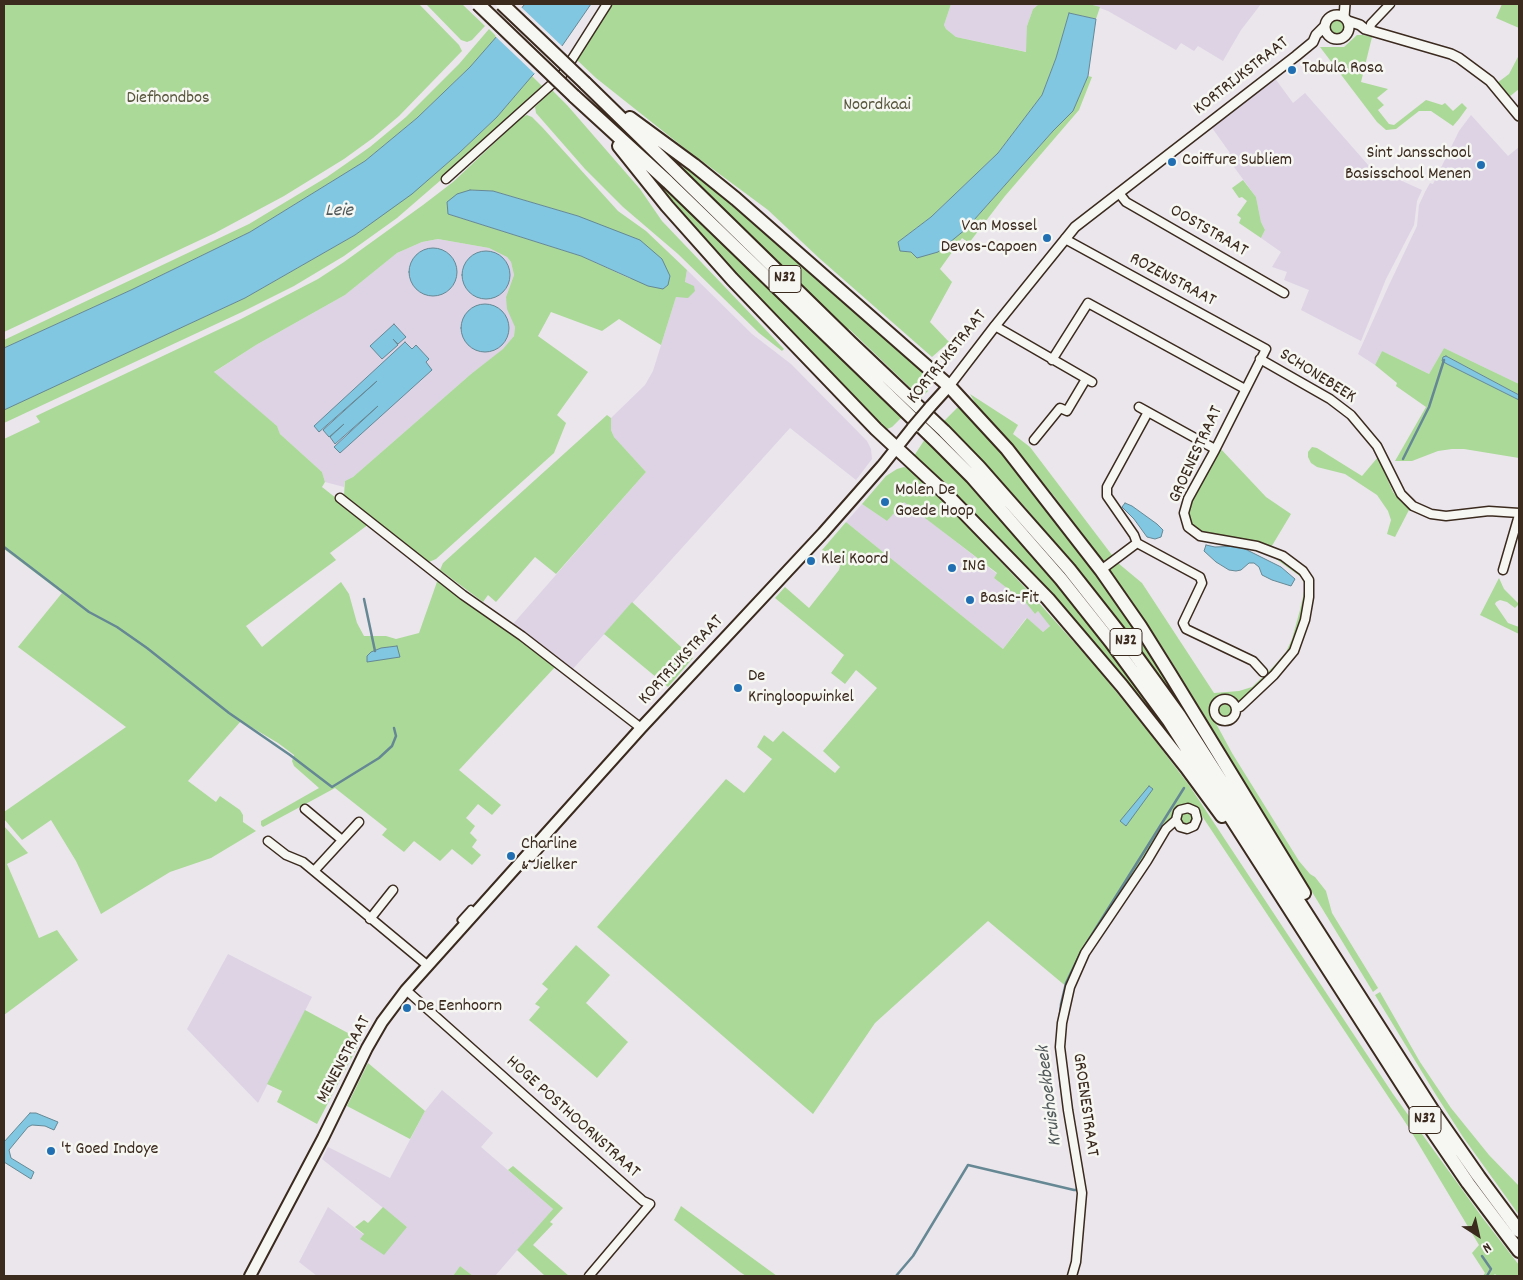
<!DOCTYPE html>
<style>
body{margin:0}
#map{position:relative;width:1523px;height:1280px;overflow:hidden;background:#ebe6ec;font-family:Dekko,sans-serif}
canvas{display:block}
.frame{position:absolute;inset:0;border:5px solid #3b2a1e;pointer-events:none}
.north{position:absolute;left:1453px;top:1210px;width:50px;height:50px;-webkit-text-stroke:4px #f6f6f2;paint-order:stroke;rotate:145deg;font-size:14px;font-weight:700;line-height:20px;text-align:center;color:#3b2a1e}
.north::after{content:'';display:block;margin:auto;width:18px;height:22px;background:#3b2a1e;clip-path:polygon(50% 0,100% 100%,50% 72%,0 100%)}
</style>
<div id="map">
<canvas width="1523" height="1280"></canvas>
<div class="frame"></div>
<div class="north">N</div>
</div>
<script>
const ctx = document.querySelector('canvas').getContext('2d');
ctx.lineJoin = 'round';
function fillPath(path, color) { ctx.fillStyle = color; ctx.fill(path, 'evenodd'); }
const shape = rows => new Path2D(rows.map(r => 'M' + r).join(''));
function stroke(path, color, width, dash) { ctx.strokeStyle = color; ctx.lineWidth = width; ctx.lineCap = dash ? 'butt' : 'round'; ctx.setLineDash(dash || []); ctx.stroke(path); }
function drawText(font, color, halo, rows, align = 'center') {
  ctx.font = font + ' Dekko,sans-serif'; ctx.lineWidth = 5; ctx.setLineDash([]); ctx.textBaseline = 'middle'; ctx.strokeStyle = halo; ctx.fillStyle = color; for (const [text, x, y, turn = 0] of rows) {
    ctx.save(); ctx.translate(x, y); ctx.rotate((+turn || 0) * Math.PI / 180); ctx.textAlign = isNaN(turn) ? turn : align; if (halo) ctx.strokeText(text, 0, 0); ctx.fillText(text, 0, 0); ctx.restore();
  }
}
fillPath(shape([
 [951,4,1039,4,1033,9,1027,26,1027,52,956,37,946,29,944,25],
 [1089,4,1261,4,1241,30,1223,61,1198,46,1194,51,1181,43,1176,50,1108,11],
 [1274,77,1293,103,1305,93,1369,166,1422,190,1417,201,1414,225,1386,279,1361,341,1301,310,1309,290,1284,280,1287,272,1272,267,1281,252,1261,238,1265,230,1261,222,1256,197,1226,156,1230,153,1210,125],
 [1471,115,1508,156,1519,147,1519,384,1444,348,1429,374,1382,351,1375,365,1358,354,1389,285,1417,226,1419,205,1425,192,1430,183,1433,184,1459,131],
 [438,239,489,248,507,257,511,262,514,275,506,297,515,327,514,336,504,349,471,374,353,477,345,481,344,487,325,482,322,472,280,434,277,426,213,373,256,345,345,295,397,253,422,242],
 [687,270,752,334,791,364,867,441,871,449,872,459,856,480,790,428,571,671,513,624,646,472,614,437,611,430,611,418,645,385,653,371,676,297,685,283],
 [904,501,997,574,994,578,1026,603,1035,614,1038,611,1051,625,1043,632,1026,618,1003,649,846,522,862,504,887,521],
 [228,954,312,997,258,1103,187,1029],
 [442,1090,493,1133,481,1147,553,1209,495,1276,473,1276,460,1266,453,1276,317,1276,299,1262,328,1207,364,1235,360,1239,407,1227,322,1159,328,1147,390,1178,425,1111]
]), '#ddd3e5');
fillPath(shape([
 [4,4,419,4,459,45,462,51,399,116,373,138,344,159,284,196,215,233,4,332],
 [426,4,462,4,485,26,472,40,467,42,461,40],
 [613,4,951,4,944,25,946,29,956,37,1026,52,1027,26,1033,9,1039,4,1089,4,1100,7,1096,19,1069,13,1056,58,1042,95,998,153,931,217,898,242,906,251,911,252,966,229,1053,131,1073,111,1088,76,1092,77,1079,110,1005,196,969,243,962,238,940,269,952,282,930,322,949,342,932,357,819,258,768,210,683,147,596,78,577,60],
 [1502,4,1519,4,1519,28,1496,18],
 '1329 27a8 8 0 1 1 16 0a8 8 0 1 1-16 0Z',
 [489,29,497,37,470,67,417,118,365,161,250,232,131,290,4,348,4,340,249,224,327,177,370,147,406,117,459,64],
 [1357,35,1363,35,1372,37,1361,82,1388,89,1377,98,1384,105,1378,110,1389,124,1394,125,1426,100,1442,105,1445,103,1453,111,1462,103,1467,108,1459,119,1453,126,1431,111,1419,111,1396,129,1386,130,1377,122,1320,47,1344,47],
 [1519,55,1519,89,1509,97,1497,83,1509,74],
 [532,76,543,87,449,173,397,218,344,256,294,286,242,312,4,423,4,410,13,405,245,298,355,235,431,177,459,153,497,117],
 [552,90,567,105,640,189,662,221,784,349,782,351,759,333,678,254,623,207,585,169,536,113,535,107],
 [527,115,532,117,542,127,618,211,646,231,687,270,685,282,694,286,695,291,688,298,676,297,661,345,619,319,602,331,551,312,538,336,588,372,557,415,566,423,554,453,436,559,429,562,344,495,345,481,353,477,471,374,503,349,514,336,515,327,507,309,506,297,514,275,511,262,507,257,489,248,438,239,422,242,397,253,345,295,256,345,214,372,277,426,280,434,322,472,325,482,322,487,369,524,330,553,336,560,246,626,262,647,341,582,349,594,357,623,364,636,386,636,396,639,419,633,438,579,556,666,459,770,501,805,492,815,478,804,466,818,475,826,470,833,477,840,472,847,481,855,472,865,452,849,440,861,414,841,404,852,382,835,387,829,335,788,263,827,261,825,261,821,319,788,294,766,292,761,294,755,278,743,241,721,188,781,216,802,220,796,240,810,243,815,243,822,256,831,211,858,170,872,101,914,76,861,51,820,22,840,4,819,4,812,126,727,18,647,62,593,4,549,4,439,40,422,36,416,241,319,318,279,344,262,423,205,453,182,522,117],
 [470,190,493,191,578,216,631,279,581,256,448,214],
 [676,167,683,167,689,169,728,199,929,376,928,391,921,398,849,329,848,330],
 [1243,180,1256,197,1261,222,1265,230,1261,238,1239,223,1241,218,1237,215,1247,201,1242,197,1239,198,1232,188],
 [659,182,902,417,892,427,885,430,746,287,665,195],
 [1444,348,1519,384,1519,395,1446,356,1447,364,1519,400,1519,458,1464,449,1452,449,1438,451,1412,461,1395,461,1426,407,1396,386,1397,383,1375,365,1382,351,1429,374],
 [970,394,1018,425,1013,434,1030,447,1118,563,1142,583,1214,693,1239,691,1252,687,1273,667,1286,652,1292,639,1300,610,1304,592,1304,583,1301,577,1276,559,1278,556,1303,575,1309,586,1301,632,1285,661,1240,702,1225,696,1218,699,1211,707,1212,716,1232,753,1299,861,1310,874,1315,877,1326,891,1332,913,1378,988,1373,992,1167,654,1128,595,1054,496,999,430,977,406],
 [959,406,1012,463,1133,622,1213,755,1157,673,1097,595,1025,507,944,421],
 [607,415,611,418,611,430,614,437,646,472,556,574,535,557,496,602,488,595,483,602,440,570,443,563],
 [925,439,956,470,1016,535,1065,593,1116,657,1193,768,914,456],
 [1219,447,1266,497,1291,514,1270,549,1237,538,1218,536,1202,533,1191,525,1187,516,1188,507],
 [1312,447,1317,448,1362,476,1378,457,1393,492,1401,502,1410,508,1395,537,1387,534,1391,520,1388,511,1377,495,1345,474,1317,467,1311,463,1308,457,1308,452],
 [904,467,909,469,958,516,1030,593,1097,668,1147,730,1189,785,1393,1094,1482,1217,1519,1265,1519,1276,1497,1276,1495,1274,1493,1276,1483,1276,1485,1273,1472,1253,1479,1245,1409,1128,1198,810,1188,805,1181,806,1168,822,1068,988,988,921,875,1023,813,1114,597,927,726,779,744,793,772,759,757,747,764,735,773,742,783,731,835,773,840,767,823,751,877,688,856,670,845,684,831,673,844,655,775,598,785,587,809,608,839,570,840,566,822,550,846,522,1003,649,1027,618,1043,632,1050,626,1038,611,1035,614,1026,603,994,578,997,573,904,502,887,521,862,504,886,476,897,469],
 [1499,578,1504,589,1519,604,1515,608,1507,602,1500,600,1496,602,1495,604,1508,623,1519,627,1519,634,1480,615],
 [632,602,693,658,668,687,604,634],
 '1216 711a8 8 0 1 1 16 0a8 8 0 1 1-16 0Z',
 [1184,809,1195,815,1190,826,1180,824,1179,814],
 [4,826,28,853,7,864,39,938,57,930,78,960,4,1015],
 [576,945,610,975,586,1003,628,1042,597,1078,529,1020,540,1007,535,1004,548,989,542,984],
 [1380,992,1420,1062,1451,1108,1489,1155,1519,1186,1519,1215,1463,1137,1436,1095,1375,995],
 [305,1010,361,1040,317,1124,277,1102,282,1091,267,1084],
 [368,1063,425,1111,410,1139,347,1106],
 [513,1166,563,1208,550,1222,553,1224,533,1245,569,1276,543,1276,544,1275,517,1250,553,1209,508,1170],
 [681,1206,777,1276,746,1276,740,1272,674,1220],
 [383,1207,407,1227,384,1255,360,1239,364,1234,355,1227,364,1220,368,1223],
 [460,1266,473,1276,453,1276]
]), '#abd998');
const water = shape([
 [525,4,591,4,562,46,532,76,497,117,459,153,412,194,355,235,245,298,4,410,4,348,131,290,250,232,365,161,417,118,470,67,525,4],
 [1069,13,1096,19,1088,76,1073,111,1053,131,966,229,938,252,917,258,911,252,900,251,898,242,931,217,998,153,1042,95,1056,58,1069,13],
 [470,190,493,191,578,216,640,240,662,259,670,276,668,285,663,289,648,286,581,256,448,214,447,202,457,194,470,190],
 '409 272a24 24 0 1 1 48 0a24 24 0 1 1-48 0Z',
 '462 275a24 24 0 1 1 48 0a24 24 0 1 1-48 0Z',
 '461 328a24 24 0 1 1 48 0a24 24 0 1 1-48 0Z',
 [394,324,406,337,398,344,393,339,398,345,382,359,370,346,394,324],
 [405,342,412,349,416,345,429,359,426,362,432,370,340,453,334,447,378,406,335,444,330,437,344,424,329,437,323,430,377,381,319,432,314,426,405,342],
 [1446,356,1519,395,1519,400,1447,364,1442,361,1443,357,1446,356],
 [1125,503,1132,506,1157,524,1163,530,1161,537,1155,539,1147,537,1134,519,1122,507,1125,503],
 [1206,545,1215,547,1239,546,1281,567,1295,579,1291,586,1272,580,1262,575,1259,567,1254,563,1249,563,1241,570,1236,571,1229,570,1216,562,1204,551,1206,545],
 [397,646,400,657,367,662,367,656,371,652,381,648,397,646],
 [1149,786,1153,789,1126,826,1120,821,1149,786],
 [30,1113,36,1113,58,1122,54,1130,45,1126,32,1125,28,1127,9,1150,11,1158,34,1172,31,1179,4,1162,4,1142,30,1113]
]);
fillPath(water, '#81c7e2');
stroke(water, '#658894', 1);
fillPath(shape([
 [520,6,564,48,536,75,495,36]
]), '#ebe6ec');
stroke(shape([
 [1403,459,1429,407,1444,360],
 [4,547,89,612,117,627,147,648,229,713,290,755,332,787,379,758,392,746,396,736,394,728],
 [364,599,375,651],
 [1058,1035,1061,1004,1066,983,1081,952,1184,788],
 [1058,1060,1061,1087],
 [1482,1256,1491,1269,1487,1276],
 [896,1276,913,1256,968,1165,1074,1190,1077,1190,1077,1184]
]), '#658894', 2.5);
const pedestrian = shape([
 [547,839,548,840,532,858,531,857,547,839],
 [471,909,472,911,462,921,461,920,471,909]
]);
const minor = shape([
 [1370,30,1371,24,1390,4],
 [446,179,562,75,607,4],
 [1119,193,1126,202,1284,293],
 [1065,239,1266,349,1215,450,1188,499,1184,513,1188,527,1200,536,1257,546,1283,556,1303,571,1309,580,1309,597,1305,620,1294,651,1274,675,1240,707,1236,708],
 [995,326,1092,382],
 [1260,359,1330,399,1351,415,1377,446,1401,494,1413,506,1431,514,1446,516,1489,511,1519,513],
 [1052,360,1088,303,1245,389],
 [1139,407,1215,449],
 [1148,412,1107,487,1107,496,1134,535,1137,543,1200,577,1202,583,1183,623,1186,629,1253,661,1263,672],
 [1034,440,1060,408,1067,411,1086,379],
 [340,498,463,595,522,636,641,728],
 [1101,570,1137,543],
 [1503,570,1519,515],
 '1214 710a11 11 0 1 1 22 0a11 11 0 1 1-22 0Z',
 [305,809,342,840],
 [268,841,286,855,303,862,427,965],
 [314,871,359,822],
 [370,919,393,890],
 [406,990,643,1201,650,1204,589,1276],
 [1072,1276,1076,1262,1082,1193,1068,1110,1060,1047,1062,1023,1070,987,1085,953,1147,861,1166,829,1176,820,1178,812,1180,810,1188,808,1195,811,1197,819,1194,826,1187,829,1180,827,1176,820]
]);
const tertiary = shape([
 '1325 27a12 12 0 1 1 24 0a12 12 0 1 1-24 0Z',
 [1344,17,1345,4],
 [1348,21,1360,25,1365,29,1451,54,1459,58,1490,81,1519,116],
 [949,386,995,326,1075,227,1296,56,1313,42,1316,35,1324,27]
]);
const secondary = shape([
 [930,407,949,386],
 [250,1276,323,1138,367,1048,382,1022,406,990,641,728,823,533,882,466,913,427]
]);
const trunk = shape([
 [585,83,851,343,944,431,979,467,1069,569,1121,635,1179,715,1433,1111,1479,1177,1519,1231],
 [574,96,668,182,937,442,972,477,1061,579,1111,642,1169,721,1423,1117,1468,1183,1519,1251],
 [630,118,694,165,736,199,949,386,1007,449,1101,570,1140,626,1170,674,1304,893],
 [619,146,667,206,732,279,876,429,947,495,1048,599,1122,686,1186,767,1222,816]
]);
stroke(pedestrian, '#3b2a1e', 9);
stroke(minor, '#3b2a1e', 11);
stroke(tertiary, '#3b2a1e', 12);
stroke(secondary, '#3b2a1e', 14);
stroke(trunk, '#3b2a1e', 16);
stroke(pedestrian, '#f6f6f2', 5.5);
stroke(minor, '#f6f6f2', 8);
stroke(tertiary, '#f6f6f2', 9);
stroke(secondary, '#f6f6f2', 10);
stroke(trunk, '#f6f6f2', 12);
const secondaryBridge = shape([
 [913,427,930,407]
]);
const trunkBridge = shape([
 [478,4,574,96],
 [502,4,585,83]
]);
stroke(secondaryBridge, '#3b2a1e', 14, []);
stroke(trunkBridge, '#3b2a1e', 16, []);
stroke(secondaryBridge, '#f6f6f2', 10);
stroke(trunkBridge, '#f6f6f2', 12);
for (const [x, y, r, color] of [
 [1292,70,5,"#1f6fb2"],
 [1172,162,5,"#1f6fb2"],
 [1481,165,5,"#1f6fb2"],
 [1047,238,5,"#1f6fb2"],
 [885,502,5,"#1f6fb2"],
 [811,561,5,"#1f6fb2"],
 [952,568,5,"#1f6fb2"],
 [970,600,5,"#1f6fb2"],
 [738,688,5,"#1f6fb2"],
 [511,856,5,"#1f6fb2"],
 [407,1008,5,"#1f6fb2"],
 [51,1151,5,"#1f6fb2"]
]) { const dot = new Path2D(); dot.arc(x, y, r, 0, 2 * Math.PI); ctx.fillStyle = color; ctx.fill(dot); stroke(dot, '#f6f6f2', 2); }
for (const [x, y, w] of [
 [785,279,32],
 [1126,642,32],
 [1425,1120,32]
]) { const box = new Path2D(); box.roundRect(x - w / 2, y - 13.5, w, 27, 4); ctx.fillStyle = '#f6f6f2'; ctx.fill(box); stroke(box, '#3b2a1e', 1); }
drawText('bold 16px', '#3b2a1e', null, [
 ["N32",785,279],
 ["N32",1126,642],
 ["N32",1425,1120]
]);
drawText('18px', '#3b2a1e', '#f6f6f2', [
 ["Tabula Rosa",1302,70],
 ["Sint Jansschool",1471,155,"right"],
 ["Basisschool Menen",1471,176,"right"],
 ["Coiffure Subliem",1182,162],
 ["Van Mossel",1037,228,"right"],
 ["Devos-Capoen",1037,249,"right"],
 ["Molen De",895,492],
 ["Goede Hoop",895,513],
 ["Klei Koord",821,561],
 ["ING",962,568],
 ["Basic-Fit",980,600],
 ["De",748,678],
 ["Kringloopwinkel",748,699],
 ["Charline",521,846],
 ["& Jielker",521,867],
 ["De Eenhoorn",417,1008],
 ["'t Goed Indoye",61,1151]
], 'left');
drawText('18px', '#3b2a1e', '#f6f6f2', [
 ["KORTRIJKSTRAAT",1242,77,-38],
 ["OOSTSTRAAT",1208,232,30],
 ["ROZENSTRAAT",1172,281,28],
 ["KORTRIJKSTRAAT",948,358,-51],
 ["SCHONEBEEK",1317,377,32],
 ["GROENESTRAAT",1197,455,-65],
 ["KORTRIJKSTRAAT",682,661,-47],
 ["MENENSTRAAT",345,1060,-62],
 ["GROENESTRAAT",1084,1105,82],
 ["HOGE POSTHOORNSTRAAT",572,1118,42]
]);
drawText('18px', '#57563c', '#f6f6f2', [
 ["Diefhondbos",168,100],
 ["Noordkaai",877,107]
]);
drawText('italic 19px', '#505959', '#f6f6f2', [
 ["Leie",339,212],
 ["Kruishoekbeek",1051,1096,-97]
]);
</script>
